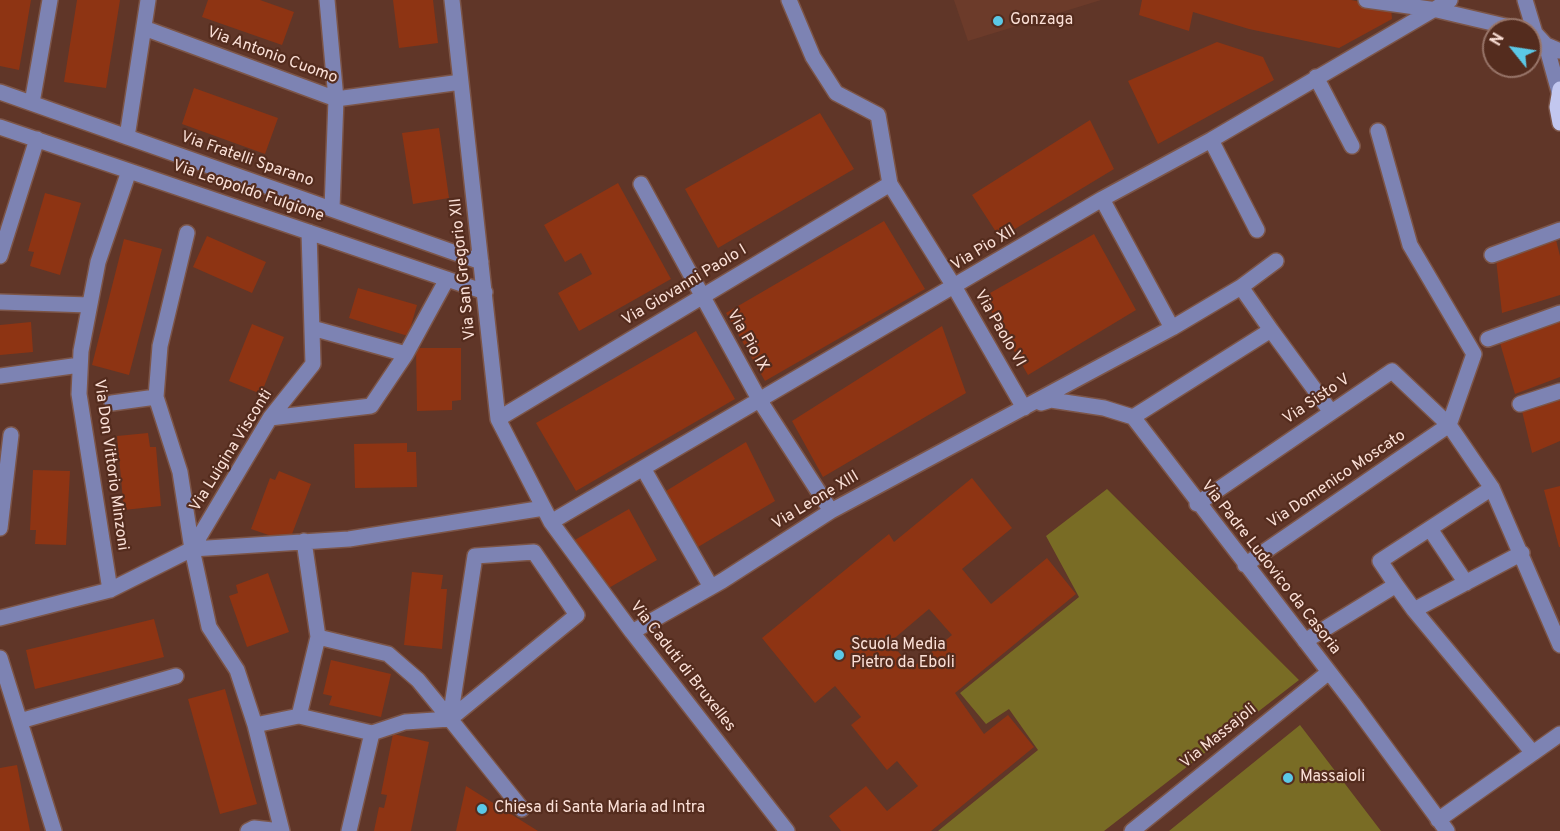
<!DOCTYPE html>
<style>
body{margin:0}
#map{position:relative;width:1560px;height:831px;overflow:hidden;background:#603628;font-family:Overpass,sans-serif}
canvas{display:block}
.north{position:absolute;left:1482px;top:18px;width:60px;height:60px;box-sizing:border-box;background:#542c1e;border:2px solid #977468;border-radius:50%;rotate:300deg;font-size:16px;font-weight:700;line-height:24px;text-align:center;color:#fbe0d7}
.north::after{content:'';display:block;margin:auto;width:21px;height:27px;background:#5bc8e6;clip-path:polygon(50% 0,100% 100%,50% 72%,0 100%)}
</style>
<div id="map">
<canvas width="1560" height="831"></canvas>
<div class="north">N</div>
</div>
<script>
const ctx = document.querySelector('canvas').getContext('2d');
ctx.lineJoin = 'round';
function fillPath(path, color) { ctx.fillStyle = color; ctx.fill(path, 'evenodd'); }
const shape = rows => new Path2D(rows.map(r => 'M' + r).join(''));
function stroke(path, color, width, dash) { ctx.strokeStyle = color; ctx.lineWidth = width; ctx.lineCap = dash ? 'butt' : 'round'; ctx.setLineDash(dash || []); ctx.stroke(path); }
function drawText(font, color, halo, rows, align = 'center') {
  ctx.font = font + ' Overpass,sans-serif'; ctx.lineWidth = 4.5; ctx.setLineDash([]); ctx.textBaseline = 'middle'; ctx.strokeStyle = halo; ctx.fillStyle = color; for (const [text, x, y, turn = 0] of rows) {
    ctx.save(); ctx.translate(x, y); ctx.rotate((+turn || 0) * Math.PI / 180); ctx.textAlign = isNaN(turn) ? turn : align; if (halo) ctx.strokeText(text, 0, 0); ctx.fillText(text, 0, 0); ctx.restore();
  }
}
fillPath(shape([
 [954,0,1101,0,968,41]
]), '#6c3b2a');
fillPath(shape([
 [1107,489,1299,680,1104,831,938,831,1038,750,1009,709,986,724,960,693,1079,597,1046,536],
 [1300,725,1381,831,1169,831]
]), '#796c25');
fillPath(shape([
 [0,0,31,0,19,70,0,66],
 [77,0,120,0,106,88,64,82],
 [208,0,260,0,294,12,282,45,202,17],
 [393,0,433,0,438,43,399,48],
 [1142,0,1351,0,1391,8,1392,19,1339,48,1249,29,1193,12,1189,31,1139,15],
 [1217,42,1263,57,1274,80,1158,144,1128,81],
 [194,88,278,118,265,154,182,124],
 [820,113,854,169,718,248,685,189],
 [1090,120,1114,169,1000,238,972,195],
 [439,128,449,198,413,204,402,133],
 [618,183,671,279,579,331,558,293,592,274,581,253,565,262,544,225],
 [45,193,81,203,60,275,30,266,34,252,28,251],
 [884,221,925,289,765,381,726,313],
 [1094,234,1136,310,1028,375,983,297],
 [207,236,266,262,252,293,193,267],
 [124,239,162,249,129,375,92,365],
 [1556,240,1560,256,1560,295,1502,313,1496,259],
 [358,288,417,305,408,336,349,318],
 [1560,321,1560,377,1515,394,1500,343],
 [31,322,33,352,0,355,0,325],
 [252,324,284,337,261,394,229,381],
 [942,326,966,393,823,477,792,421],
 [696,331,735,399,576,491,536,423],
 [416,348,461,348,461,400,452,401,452,410,417,411],
 [1560,399,1560,441,1532,453,1522,411],
 [148,433,150,447,156,447,161,506,124,510,117,436],
 [746,442,775,501,698,547,666,491],
 [407,443,407,452,416,452,417,487,355,488,354,444],
 [33,470,70,471,66,545,35,544,36,530,30,530],
 [279,471,311,484,289,542,251,529,270,478,275,480],
 [972,478,1012,528,962,569,991,604,1047,558,1076,594,955,693,984,734,1008,715,1034,747,931,831,841,831,829,816,866,786,887,811,918,786,897,761,887,770,851,725,861,717,835,686,815,703,762,638,889,534,894,542],
 [929,609,952,635,912,668,890,642],
 [1560,486,1560,547,1559,547,1544,490],
 [629,509,657,560,607,589,573,541],
 [412,572,443,575,441,589,447,589,442,649,404,645],
 [268,573,289,632,247,647,229,596,238,593,236,585],
 [154,619,164,657,35,689,26,650],
 [331,660,391,674,381,717,329,705,332,696,323,694],
 [225,689,257,804,220,814,188,699],
 [393,734,429,742,411,831,374,831,379,807,384,808,387,795,381,794],
 [17,765,30,831,0,831,0,768],
 [466,786,538,831,456,831]
]), '#8e3413');
const minor = shape([
 [327,0,336,99,332,209],
 [452,0,498,419,551,522,632,632,787,831],
 [789,0,813,57,836,93,878,115,890,184,955,288,1024,408],
 [1366,0,1437,10,1522,30],
 [1525,0,1535,33,1546,45,1560,51],
 [144,28,336,99,461,82],
 [1546,45,1559,92],
 [1316,77,1352,146],
 [0,92,481,262],
 [32,103,50,0],
 [0,127,485,292],
 [1378,131,1410,245,1474,354,1449,425],
 [127,137,148,0],
 [1211,140,1257,230],
 [641,184,760,401,831,511],
 [1102,199,1172,328],
 [187,233,160,346,156,397,180,472,192,549,209,627,237,670,255,725,282,831],
 [1492,255,1560,230],
 [0,256,37,139],
 [1241,287,1276,261],
 [0,302,89,305],
 [312,328,406,354],
 [1271,330,1331,412],
 [1488,339,1560,313],
 [0,376,80,365],
 [112,403,156,397],
 [1041,403,1051,400,1104,408,1133,417,1353,703,1447,831],
 [1520,404,1560,391],
 [270,418,371,406,406,354,447,279],
 [498,419,890,184],
 [643,468,711,587],
 [1197,504,1392,371,1449,425,1492,488,1560,645],
 [551,522,1102,199,1211,140,1450,0],
 [0,528,11,435],
 [1430,529,1466,583],
 [304,541,318,637,388,654,418,680,450,719,405,722,372,733,349,831],
 [192,549,270,418,313,364,309,232],
 [534,552,577,615,450,719,475,556,534,552],
 [1245,565,1449,425],
 [1396,585,1414,610,1522,553],
 [110,590,79,394,81,351,98,262,129,171],
 [1414,610,1533,753],
 [0,618,110,590,192,549,349,539,544,508],
 [632,632,722,581,831,511,1172,328,1241,287,1271,330,1133,417],
 [1305,641,1396,585,1380,561,1492,488],
 [0,658,54,831],
 [299,716,318,637],
 [450,719,522,809],
 [20,721,176,676],
 [255,725,299,716,372,733],
 [1438,820,1560,734],
 [248,831,254,828,281,831],
 [1132,831,1329,672]
]);
const major = shape([
 [1560,89,1557,107,1560,123]
]);
stroke(minor, '#7c5548', 18);
stroke(major, '#7c5548', 18);
stroke(minor, '#7d83b3', 15);
stroke(major, '#c2c7ef', 15);
for (const [x, y, r, color] of [
 [998,21,6,"#5bc8e6"],
 [839,655,6,"#5bc8e6"],
 [1288,778,6,"#5bc8e6"],
 [482,809,6,"#5bc8e6"]
]) { const dot = new Path2D(); dot.arc(x, y, r, 0, 2 * Math.PI); ctx.fillStyle = color; ctx.fill(dot); stroke(dot, '#542c1e', 2); }
drawText('16px', '#fbe0d7', '#542c1e', [
 ["Gonzaga",1010,21],
 ["Scuola Media",851,646],
 ["Pietro da Eboli",851,664],
 ["Massaioli",1300,778],
 ["Chiesa di Santa Maria ad Intra",494,809]
], 'left');
drawText('16px', '#fbe0d7', '#542c1e', [
 ["Via Antonio Cuomo",272,56,20],
 ["Via Fratelli Sparano",247,160,19],
 ["Via Leopoldo Fulgione",248,192,19],
 ["Via Pio XII",984,249,-31],
 ["Via San Gregorio XII",464,269,-96],
 ["Via Giovanni Paolo I",685,286,-31],
 ["Via Paolo VI",999,329,60],
 ["Via Pio IX",747,341,60],
 ["Via Sisto V",1317,400,-34],
 ["Via Luigina Visconti",232,451,-58],
 ["Via Don Vittorio Minzoni",110,465,82],
 ["Via Domenico Moscato",1337,480,-34],
 ["Via Leone XIII",816,501,-31],
 ["Via Padre Ludovico da Casoria",1270,568,52],
 ["Via Caduti di Bruxelles",682,667,52],
 ["Via Massajoli",1219,737,-39]
]);
</script>
